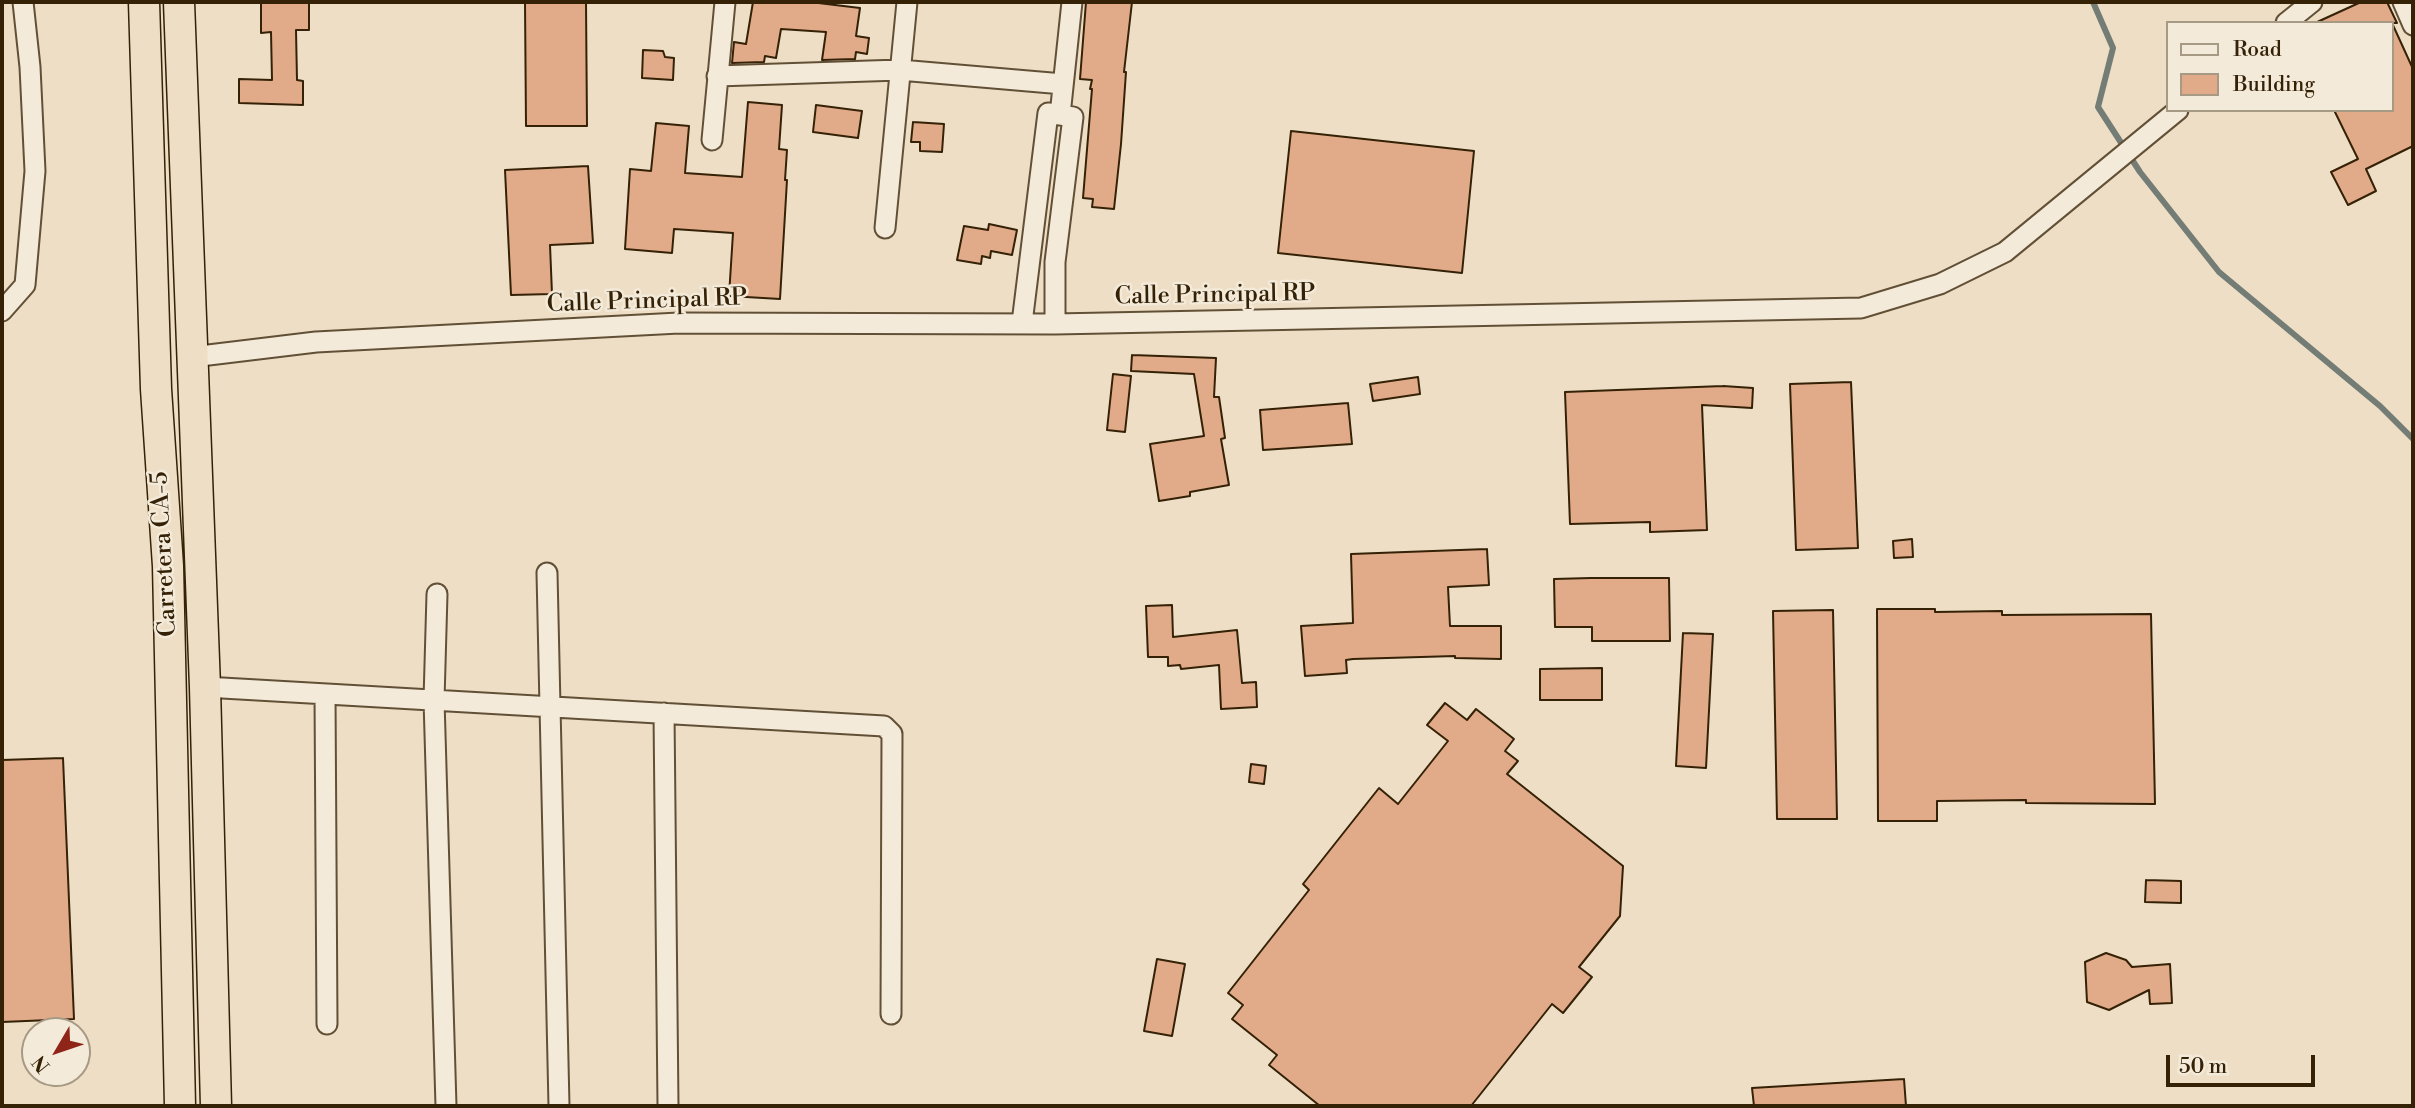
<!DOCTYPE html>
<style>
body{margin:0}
#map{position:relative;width:2415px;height:1108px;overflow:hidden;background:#eddec5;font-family:"Libre Bodoni",serif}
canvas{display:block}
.frame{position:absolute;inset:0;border:4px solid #342106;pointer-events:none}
.legend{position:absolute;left:2166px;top:21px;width:228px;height:91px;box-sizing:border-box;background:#f3ead9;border:2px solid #a79a85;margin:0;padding:9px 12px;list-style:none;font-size:21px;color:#342106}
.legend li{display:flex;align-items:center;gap:14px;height:35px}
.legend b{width:35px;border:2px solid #a79a85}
.north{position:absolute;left:21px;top:1017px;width:70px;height:70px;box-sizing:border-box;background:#f3ead9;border:2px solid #a79a85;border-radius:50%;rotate:231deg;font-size:19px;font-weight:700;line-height:28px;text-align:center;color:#342106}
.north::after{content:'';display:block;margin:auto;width:24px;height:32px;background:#8f2418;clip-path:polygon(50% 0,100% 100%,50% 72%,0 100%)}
.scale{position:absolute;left:2166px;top:1055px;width:149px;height:32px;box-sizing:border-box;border:4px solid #342106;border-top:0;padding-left:9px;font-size:21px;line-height:24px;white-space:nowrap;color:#342106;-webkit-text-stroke:5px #f3ead9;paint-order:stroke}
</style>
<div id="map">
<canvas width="2415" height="1108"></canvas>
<div class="frame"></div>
<ul class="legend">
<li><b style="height:9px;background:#f3ead9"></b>Road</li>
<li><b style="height:19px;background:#e1ab8a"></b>Building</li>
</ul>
<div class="north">N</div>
<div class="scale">50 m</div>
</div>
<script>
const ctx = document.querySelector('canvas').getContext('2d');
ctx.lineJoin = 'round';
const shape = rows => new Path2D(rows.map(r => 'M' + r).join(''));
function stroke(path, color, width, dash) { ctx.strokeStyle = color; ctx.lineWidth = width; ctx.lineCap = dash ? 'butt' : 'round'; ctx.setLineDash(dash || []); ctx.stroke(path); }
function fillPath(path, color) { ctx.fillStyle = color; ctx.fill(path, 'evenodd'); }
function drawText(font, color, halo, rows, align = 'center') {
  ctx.font = font + ' "Libre Bodoni",serif'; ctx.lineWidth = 5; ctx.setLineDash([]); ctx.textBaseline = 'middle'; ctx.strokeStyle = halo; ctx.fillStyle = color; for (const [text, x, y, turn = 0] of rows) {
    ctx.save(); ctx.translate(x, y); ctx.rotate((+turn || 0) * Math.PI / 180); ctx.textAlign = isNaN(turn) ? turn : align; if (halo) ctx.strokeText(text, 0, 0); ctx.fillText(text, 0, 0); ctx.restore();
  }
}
stroke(shape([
 [2093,2,2113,48,2098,107,2140,172,2219,272,2380,406,2413,439]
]), '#747c76', 6);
const building = shape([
 [261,2,309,2,309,30,296,30,297,80,303,81,303,105,239,103,239,79,272,80,271,32,261,33,261,2],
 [525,2,586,2,587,126,526,126,525,2],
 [753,2,810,2,860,8,856,36,869,38,867,54,856,52,855,59,822,60,826,32,781,29,776,58,765,56,764,62,732,63,734,42,746,44,753,2],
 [1086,2,1132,2,1124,72,1126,72,1121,144,1114,209,1092,207,1093,199,1083,198,1092,89,1090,89,1092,80,1080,79,1086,2],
 [2361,2,2387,2,2397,23,2315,23,2361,2],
 [2392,23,2413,69,2413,146,2366,169,2376,191,2348,205,2331,172,2358,159,2334,110,2392,110,2392,23],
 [643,50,663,51,665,57,674,58,673,80,642,78,643,50],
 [748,102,782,105,779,149,787,150,785,180,787,180,780,299,729,296,733,233,674,229,672,253,625,249,630,169,651,171,656,123,689,126,685,173,742,177,748,102],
 [816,105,862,111,858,138,813,132,816,105],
 [913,122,944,124,942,152,920,151,920,142,911,142,913,122],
 [1291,131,1474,151,1462,273,1278,253,1291,131],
 [588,166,593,243,550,245,552,294,511,295,505,170,588,166],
 [989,224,1017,230,1012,255,991,251,990,258,982,256,981,264,957,260,964,226,988,230,989,224],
 [1132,355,1216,358,1214,397,1219,397,1225,438,1221,439,1229,485,1190,492,1190,496,1159,501,1150,444,1204,436,1194,374,1131,371,1132,355],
 [1113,374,1131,376,1125,432,1107,430,1113,374],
 [1418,377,1420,394,1373,401,1370,384,1418,377],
 [1851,382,1858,548,1796,550,1790,384,1851,382],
 [1723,386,1753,388,1752,408,1702,405,1707,530,1650,532,1650,522,1570,524,1565,392,1723,386],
 [1348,403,1352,444,1263,450,1260,410,1348,403],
 [1912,539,1913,557,1894,558,1893,541,1912,539],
 [1487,549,1489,585,1448,587,1450,626,1501,626,1501,659,1455,658,1455,656,1353,659,1346,660,1347,673,1305,676,1301,626,1353,623,1351,554,1487,549],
 [1591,578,1669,578,1670,641,1592,641,1592,627,1555,627,1554,579,1591,578],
 [1172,605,1173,637,1237,630,1242,683,1256,682,1257,707,1221,709,1219,665,1181,669,1180,665,1168,666,1168,657,1148,657,1146,606,1172,605],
 [1877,609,1935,609,1935,612,2002,611,2002,615,2151,614,2155,804,2026,803,2026,800,1937,801,1937,821,1878,821,1877,609],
 [1833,610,1837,819,1777,819,1773,611,1833,610],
 [1683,633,1713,634,1706,768,1676,766,1683,633],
 [1602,668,1602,700,1540,700,1540,669,1602,668],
 [1445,703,1467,720,1476,709,1514,739,1505,751,1518,761,1507,774,1623,866,1620,916,1579,967,1592,977,1563,1013,1552,1004,1471,1106,1320,1106,1269,1065,1277,1055,1232,1019,1243,1005,1228,993,1309,890,1303,884,1379,788,1398,804,1448,741,1427,725,1445,703],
 [63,758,74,1019,2,1022,2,760,63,758],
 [1251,764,1266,766,1264,784,1249,782,1251,764],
 [2146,880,2181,881,2181,903,2145,902,2146,880],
 [2106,953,2126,960,2132,967,2170,964,2172,1003,2150,1004,2149,990,2109,1010,2087,1002,2085,962,2106,953],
 [1157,959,1185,964,1172,1036,1144,1031,1157,959],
 [1904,1079,1906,1106,1754,1106,1752,1088,1904,1079]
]);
fillPath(building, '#e1ab8a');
stroke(building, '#342106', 2);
const minor = shape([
 [2403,2,2413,25],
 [2286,23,2312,2],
 [717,76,900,70,1063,84],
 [1060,115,1072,2],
 [712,140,725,2],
 [885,228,907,2],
 [2,311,25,285,35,171,30,67,23,2],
 [1022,323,1048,113,1073,117,1055,262,1055,324],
 [192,357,316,342,679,323,1055,324,1861,308,1940,284,2005,252,2178,110],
 [547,573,559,1106],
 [437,594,434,700,446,1106],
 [205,687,884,726,892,734,891,1014],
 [325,694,327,1024],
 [664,713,668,1106]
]);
const highway = shape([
 [144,2,156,389,168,566,180,1106],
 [179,2,205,687,216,1106]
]);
stroke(minor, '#625036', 23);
stroke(highway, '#342106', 33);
stroke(minor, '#f3ead9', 19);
stroke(highway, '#eddec5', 30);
drawText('24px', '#342106', '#f3ead9', [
 ["Calle Principal RP",1215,296,-1],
 ["Calle Principal RP",647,302,-2],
 ["Carretera CA-5",165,554,-93]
]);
</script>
